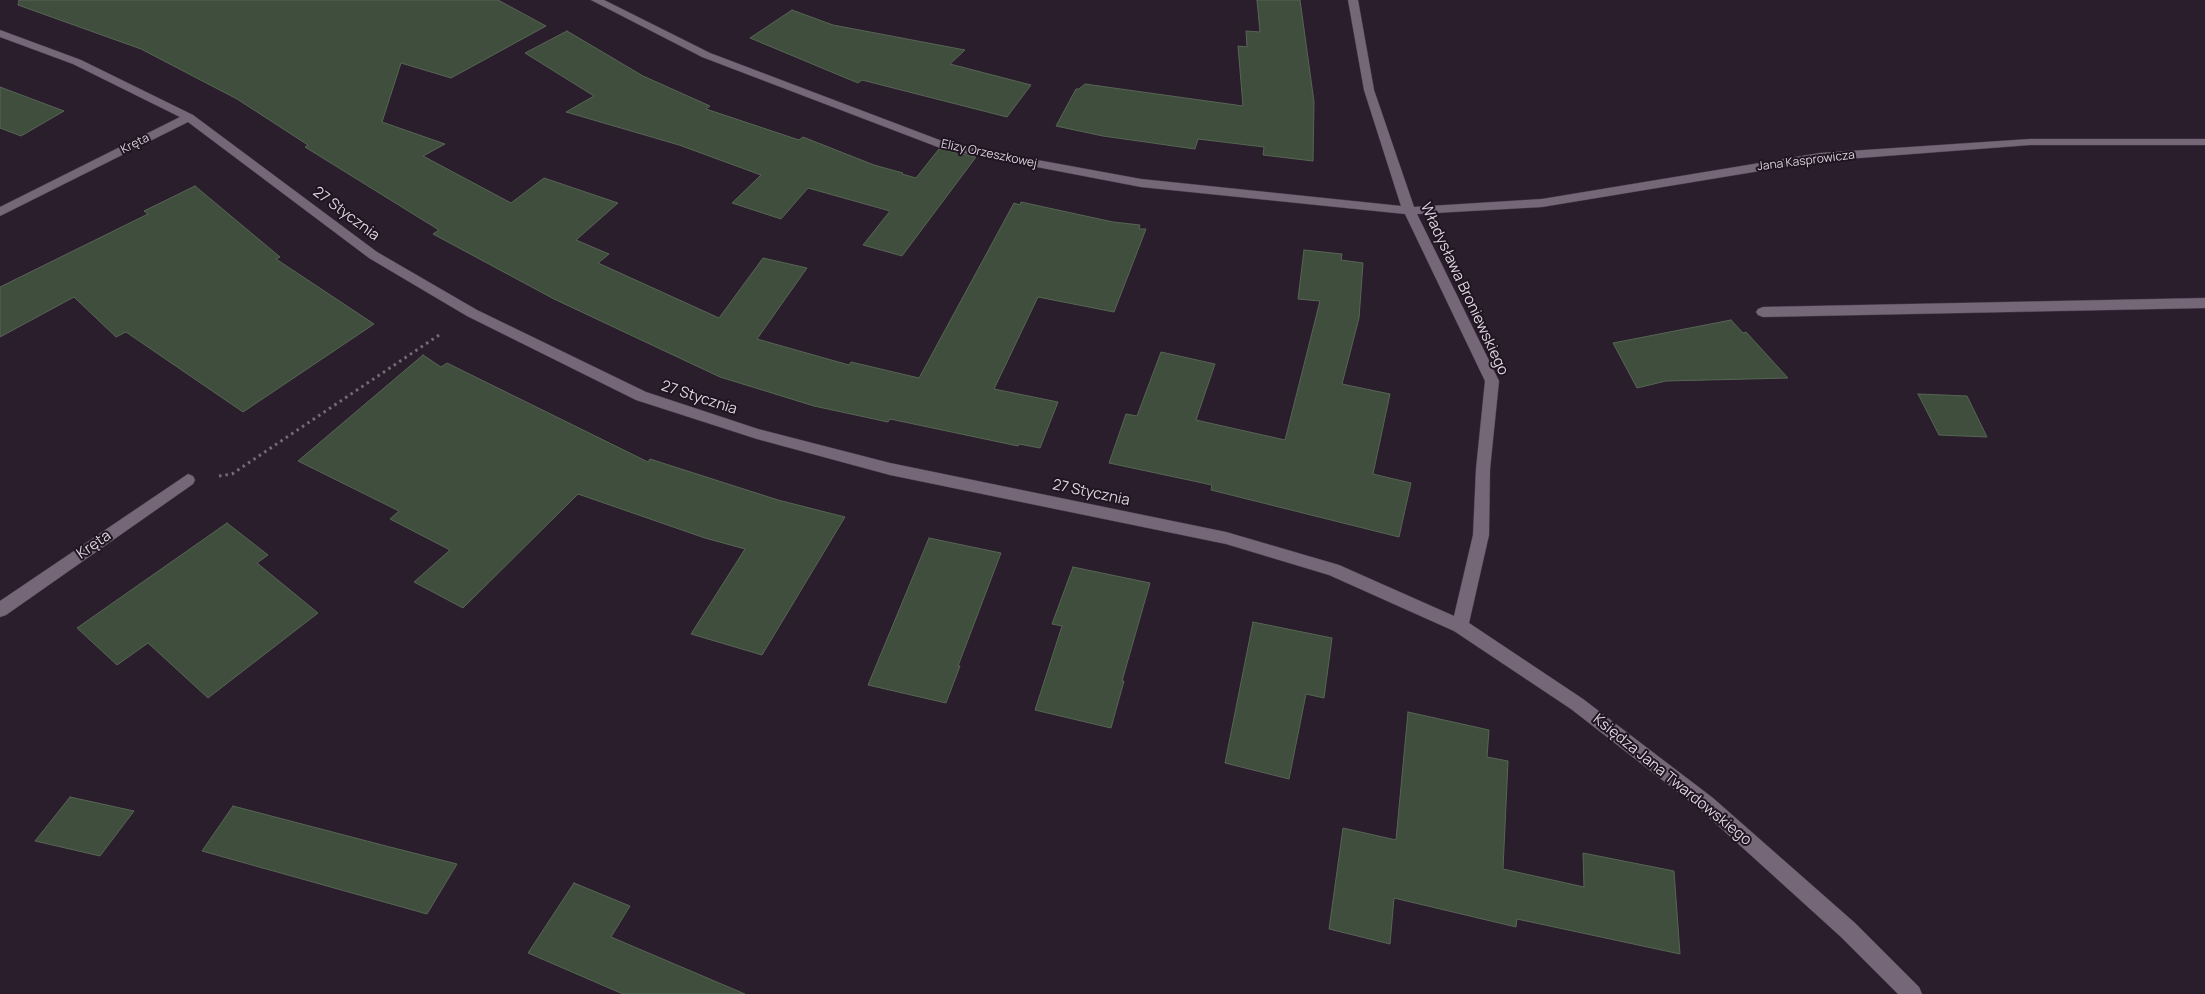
<!DOCTYPE html>
<meta charset="utf-8">
<style>
body{margin:0}
canvas{display:block;background:#2a1e2c}
</style>
<canvas width="2205" height="994"></canvas>
<script>
const ctx = document.querySelector('canvas').getContext('2d');
ctx.lineJoin = 'round';
function fillPath(path, color) { ctx.fillStyle = color; ctx.fill(path, 'evenodd'); }
const shape = rows => new Path2D(rows.map(r => 'M' + r).join(''));
function stroke(path, color, width, dash) { ctx.strokeStyle = color; ctx.lineWidth = width; ctx.lineCap = dash ? 'butt' : 'round'; ctx.setLineDash(dash || []); ctx.stroke(path); }
function drawText(font, color, halo, rows, align = 'center') {
  ctx.font = font + ' Manrope,sans-serif'; ctx.lineWidth = 4; ctx.setLineDash([]); ctx.textBaseline = 'middle'; ctx.strokeStyle = halo; ctx.fillStyle = color; for (const [text, x, y, turn = 0] of rows) {
    ctx.save(); ctx.translate(x, y); ctx.rotate((+turn || 0) * Math.PI / 180); ctx.textAlign = isNaN(turn) ? turn : align; if (halo) ctx.strokeText(text, 0, 0); ctx.fillText(text, 0, 0); ctx.restore();
  }
}
const building = shape([
 [19,0,498,0,546,26,451,78,401,63,382,122,445,144,423,156,511,203,544,178,618,203,576,240,609,254,598,263,719,318,763,258,807,268,757,339,849,365,851,362,919,378,1014,203,1020,205,1021,202,1113,222,1140,225,1139,229,1146,229,1114,312,1038,297,994,389,1058,402,1040,448,1019,444,1018,446,890,419,888,422,814,406,720,377,554,299,433,234,439,230,305,147,308,145,237,99,141,49,18,5,19,0],
 [1257,0,1300,0,1314,102,1313,161,1263,155,1264,147,1198,139,1195,149,1103,136,1056,126,1076,89,1079,89,1085,84,1243,106,1238,46,1247,47,1246,31,1260,32,1257,0],
 [792,10,833,25,965,50,950,64,1031,85,1007,117,862,80,858,83,750,38,792,10],
 [567,31,643,76,710,106,706,109,799,140,803,137,874,165,903,173,902,174,916,178,939,149,976,157,902,256,863,245,890,211,808,188,781,219,732,203,761,175,679,145,566,112,594,96,525,53,567,31],
 [0,87,64,111,21,136,0,128,0,87],
 [195,186,280,257,276,259,374,324,243,412,126,332,116,337,74,297,0,337,0,287,148,214,144,211,195,186],
 [1304,250,1342,254,1341,260,1363,263,1359,318,1342,384,1390,394,1373,474,1411,483,1399,537,1211,490,1212,485,1109,463,1126,414,1137,416,1161,352,1215,364,1196,420,1285,440,1320,301,1298,299,1304,250],
 [1731,320,1743,333,1746,332,1788,378,1666,381,1637,388,1613,343,1731,320],
 [423,355,441,367,447,363,648,462,650,459,778,500,845,517,762,655,691,634,745,549,705,538,578,494,463,608,414,582,450,550,390,519,399,511,298,461,423,355],
 [1918,394,1967,396,1987,437,1939,435,1918,394],
 [227,523,268,555,257,563,318,613,208,698,148,643,117,665,77,628,227,523],
 [929,538,1001,553,958,666,960,666,946,703,868,685,929,538],
 [1073,567,1150,583,1122,681,1124,681,1111,728,1035,710,1062,626,1052,624,1073,567],
 [1253,622,1332,638,1324,698,1306,694,1289,779,1225,763,1253,622],
 [1408,712,1489,730,1487,757,1508,761,1503,869,1584,887,1583,853,1674,871,1680,954,1517,919,1516,927,1394,898,1390,944,1329,929,1343,828,1396,840,1408,712],
 [70,797,134,811,100,856,35,841,70,797],
 [233,806,386,846,457,864,427,914,202,851,233,806],
 [574,883,630,906,611,937,745,994,623,994,528,953,574,883]
]);
fillPath(building, '#404e3e');
stroke(building, '#566553', 1);
const minor = shape([
 [591,0,604,0,710,53,950,144,1141,179,1401,206,1364,90,1348,0,1358,0,1374,90,1414,207,1542,199,1820,153,2030,139,2205,139,2205,145,2030,145,1820,161,1542,207,1417,214,1499,381,1490,469,1489,535,1469,623,1583,699,1713,798,1855,923,1919,987,1922,994,1898,994,1841,937,1701,810,1571,709,1454,631,1329,575,1226,544,890,475,757,439,636,400,467,316,369,258,188,122,0,216,0,207,180,117,73,64,0,37,0,30,81,60,193,115,377,252,477,310,646,392,758,429,890,463,1226,532,1339,565,1454,616,1473,535,1476,469,1485,381,1405,214,1141,187,943,149,702,57,591,0],
 [2205,298,2205,308,1763,317,1758,315,1756,312,1758,309,1763,307,2205,298],
 [188,474,193,476,195,480,193,484,6,615,0,617,0,601,188,474]
]);
stroke(minor, '#473c49', 1);
stroke(shape([
 [219,476,232,474,442,333]
]), '#756a77', 3, [2.5, 4]);
fillPath(minor, '#756678');
drawText('12px', '#dcd4de', '#201422', [
 ["Kręta",135,144,-27],
 ["Elizy Orzeszkowej",989,154,12],
 ["Jana Kasprowicza",1806,161,-7]
]);
drawText('15px', '#dcd4de', '#201422', [
 ["27 Stycznia",346,214,37],
 ["Władysława Broniewskiego",1464,289,65],
 ["27 Stycznia",699,398,18],
 ["27 Stycznia",1091,493,12],
 ["Kręta",94,545,-35],
 ["Księdza Jana Twardowskiego",1672,780,39]
]);
</script>
